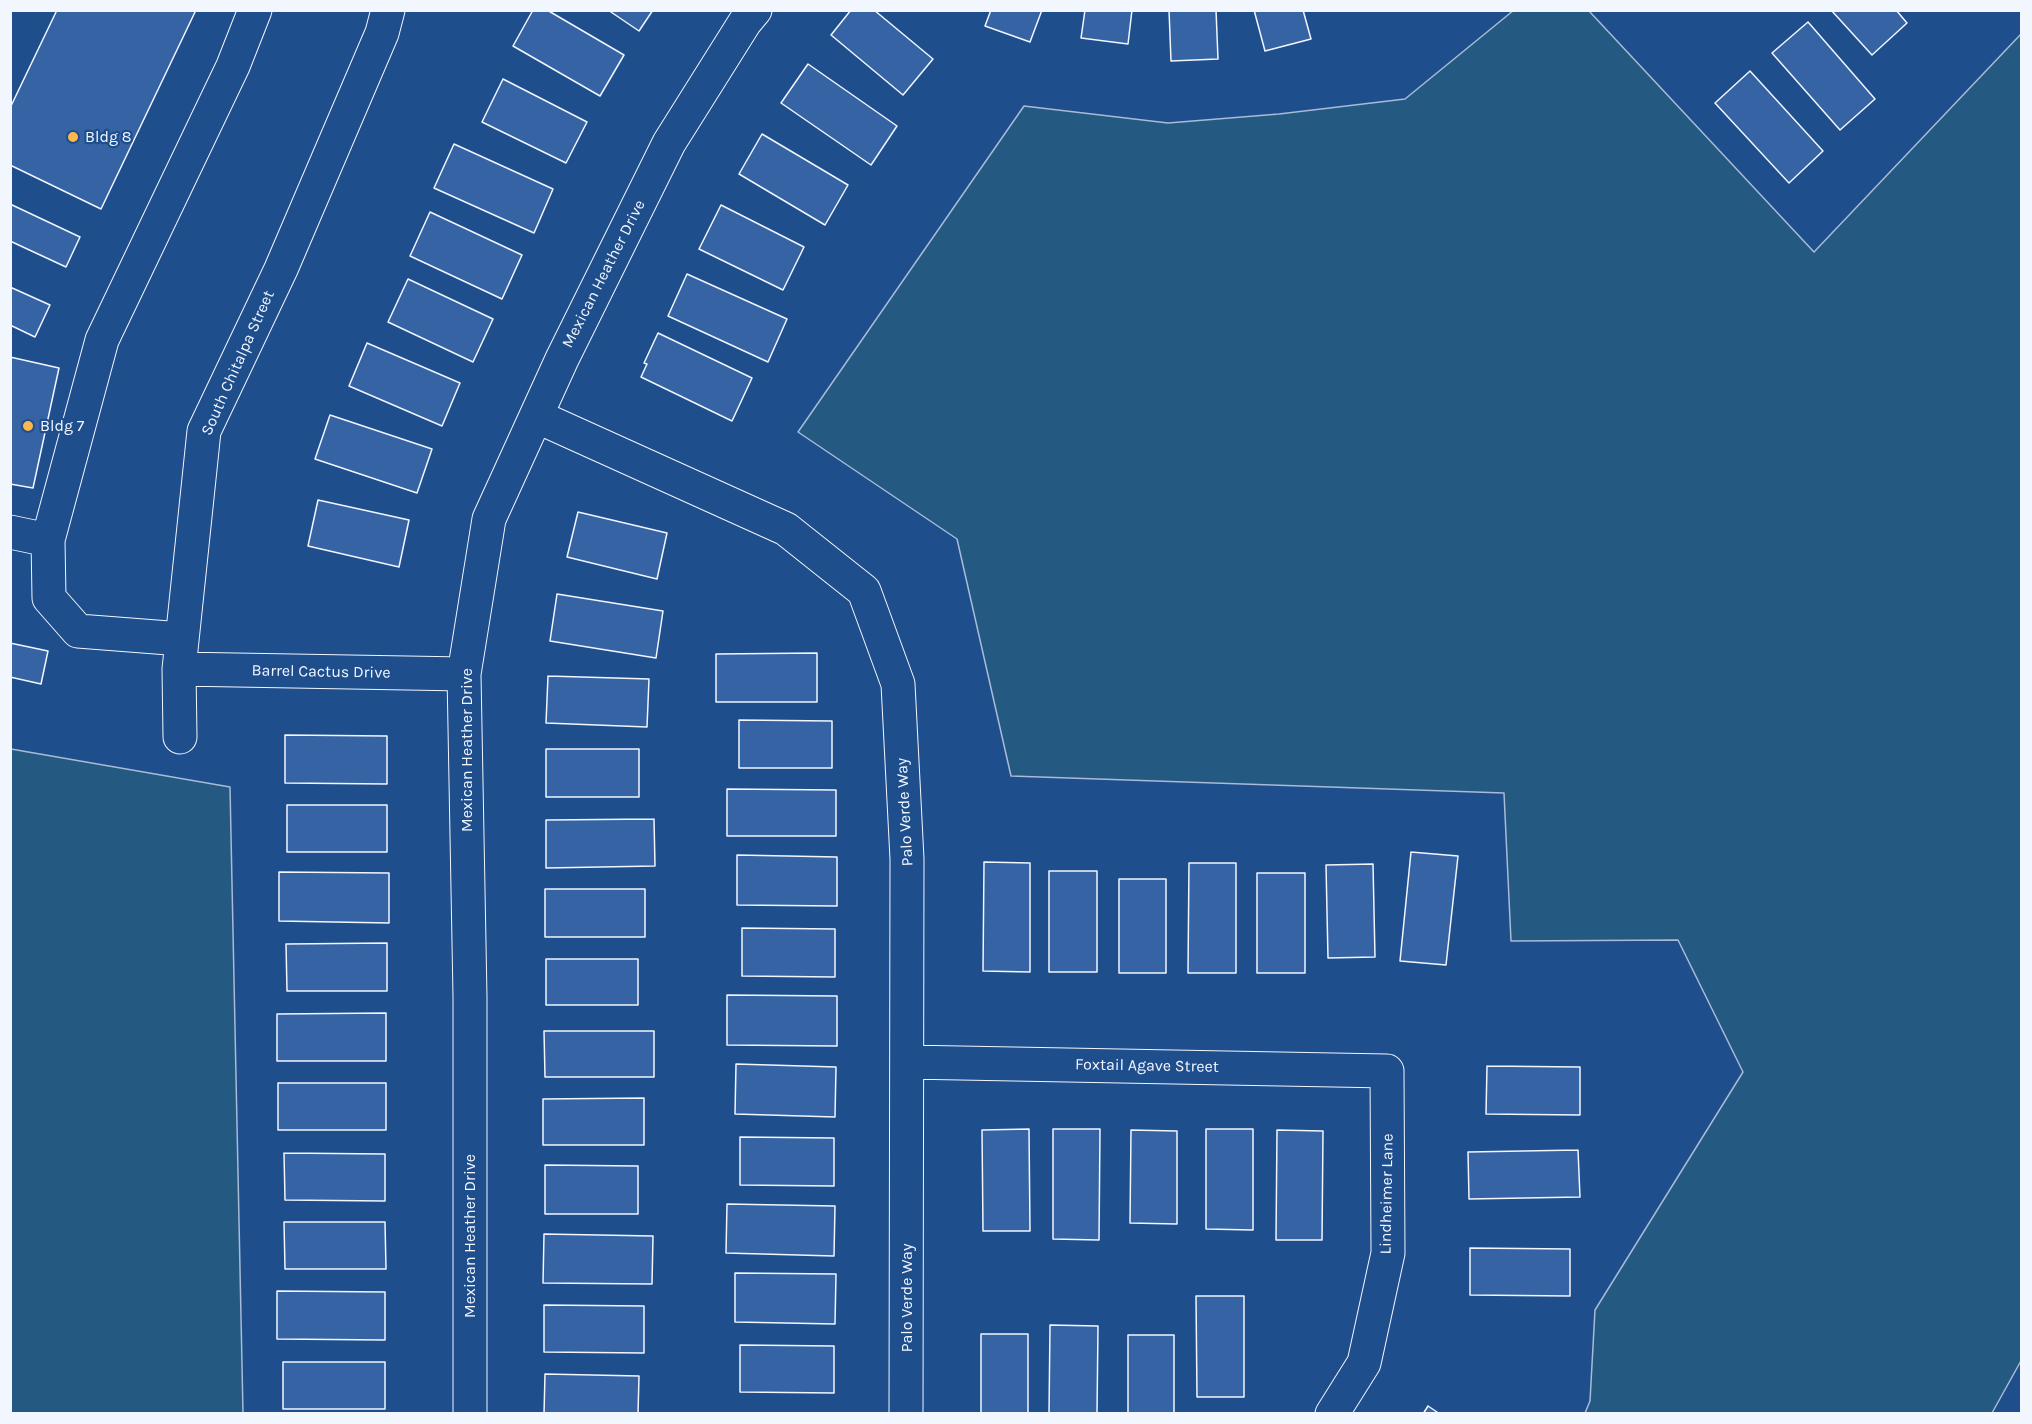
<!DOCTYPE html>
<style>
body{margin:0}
#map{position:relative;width:2032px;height:1424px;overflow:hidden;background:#1f4e8c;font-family:Karla,sans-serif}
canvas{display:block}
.frame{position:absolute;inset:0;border:12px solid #f2f6ff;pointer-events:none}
</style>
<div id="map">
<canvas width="2032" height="1424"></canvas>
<div class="frame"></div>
</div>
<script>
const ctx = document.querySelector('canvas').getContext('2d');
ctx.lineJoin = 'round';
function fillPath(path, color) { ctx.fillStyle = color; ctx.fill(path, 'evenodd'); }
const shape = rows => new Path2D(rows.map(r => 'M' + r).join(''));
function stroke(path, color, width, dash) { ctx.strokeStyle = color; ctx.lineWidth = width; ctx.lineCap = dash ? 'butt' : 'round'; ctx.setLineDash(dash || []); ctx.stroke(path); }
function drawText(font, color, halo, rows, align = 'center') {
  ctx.font = font + ' Karla,sans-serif'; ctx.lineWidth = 4.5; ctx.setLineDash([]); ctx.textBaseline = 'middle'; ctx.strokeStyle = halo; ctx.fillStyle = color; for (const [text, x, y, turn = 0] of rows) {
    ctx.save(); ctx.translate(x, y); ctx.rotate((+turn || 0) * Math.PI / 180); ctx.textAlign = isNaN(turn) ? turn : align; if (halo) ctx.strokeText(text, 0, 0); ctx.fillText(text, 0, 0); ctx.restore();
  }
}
const green = shape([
 [1514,10,1589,11,1814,252,2021,34,2022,1359,1992,1413,1585,1413,1590,1401,1595,1310,1743,1072,1678,940,1511,941,1504,793,1011,776,957,539,798,432,1024,106,1168,123,1279,114,1405,99,1514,10],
 [11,749,230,787,243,1413,11,1413,11,749]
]);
fillPath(green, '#245a82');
stroke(green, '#a8bbd7', 1.5);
const building = shape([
 [57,10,196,10,101,209,10,165,10,108,57,10],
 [533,10,547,10,624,55,600,96,513,46,533,10],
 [608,10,653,10,639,31,608,10],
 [851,10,874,10,933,59,903,95,831,35,851,10],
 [991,10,1042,10,1030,42,985,26,991,10],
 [1085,10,1132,10,1128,44,1081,38,1085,10],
 [1169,10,1216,10,1218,59,1171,61,1169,10],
 [1254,10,1303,10,1311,39,1265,51,1254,10],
 [1831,10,1896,10,1907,23,1872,55,1831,10],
 [1808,22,1875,99,1840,130,1772,53,1808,22],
 [808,64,897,126,871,165,781,103,808,64],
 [1750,71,1823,151,1789,183,1715,103,1750,71],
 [503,79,587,122,566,163,482,122,503,79],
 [762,134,848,185,825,225,739,174,762,134],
 [454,144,553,189,534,233,434,188,454,144],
 [10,204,80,237,66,267,10,241,10,204],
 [721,205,804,247,783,290,699,249,721,205],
 [430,212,522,255,502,299,410,256,430,212],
 [687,274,787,319,768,362,668,316,687,274],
 [408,279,493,319,473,362,388,322,408,279],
 [10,287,50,305,35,337,10,325,10,287],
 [658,333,752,378,732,421,641,377,647,364,644,363,658,333],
 [367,343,460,383,442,426,349,386,367,343],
 [10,357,59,368,33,488,10,484,10,357],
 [330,415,432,449,417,493,315,459,330,415],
 [318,500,409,520,399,567,308,546,318,500],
 [578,512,667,533,657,579,567,557,578,512],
 [557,594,663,611,656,658,550,641,557,594],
 [10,643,48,651,41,684,10,677,10,643],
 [817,653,817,702,716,702,716,654,817,653],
 [548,676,649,679,647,727,546,723,548,676],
 [739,720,832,721,832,768,739,768,739,720],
 [285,735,387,736,387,784,285,783,285,735],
 [546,749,639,749,639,797,546,797,546,749],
 [727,789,836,790,836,836,727,836,727,789],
 [287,805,387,805,387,852,287,852,287,805],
 [654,819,655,866,546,868,546,820,654,819],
 [1411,852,1458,856,1446,965,1400,961,1411,852],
 [737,855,837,857,837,906,737,905,737,855],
 [984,862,1030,863,1030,972,983,971,984,862],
 [1189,863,1236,863,1236,973,1188,973,1189,863],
 [1373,864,1375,957,1328,958,1326,865,1373,864],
 [1049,871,1097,871,1097,972,1049,972,1049,871],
 [279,872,389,873,389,923,279,921,279,872],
 [1257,873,1305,873,1305,973,1257,973,1257,873],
 [1119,879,1166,879,1166,973,1119,973,1119,879],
 [545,889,645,889,645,937,545,937,545,889],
 [742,928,835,929,835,977,742,976,742,928],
 [387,943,387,991,287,991,286,944,387,943],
 [546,959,638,959,638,1005,546,1005,546,959],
 [727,995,837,996,837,1046,727,1045,727,995],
 [386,1013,386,1061,277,1061,277,1014,386,1013],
 [544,1031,654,1031,654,1077,545,1077,544,1031],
 [736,1064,836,1067,835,1117,735,1114,736,1064],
 [1487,1066,1580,1067,1580,1115,1486,1114,1487,1066],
 [278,1083,386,1083,386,1130,278,1130,278,1083],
 [644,1098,644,1145,543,1145,543,1099,644,1098],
 [1029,1129,1030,1231,983,1231,982,1130,1029,1129],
 [1053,1129,1100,1129,1099,1240,1053,1239,1053,1129],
 [1206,1129,1253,1129,1253,1230,1206,1229,1206,1129],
 [1131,1130,1177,1131,1177,1224,1130,1223,1131,1130],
 [1277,1130,1323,1131,1322,1240,1276,1240,1277,1130],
 [740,1137,834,1138,834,1186,740,1185,740,1137],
 [1578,1150,1580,1197,1469,1199,1468,1152,1578,1150],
 [284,1153,385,1154,385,1201,285,1200,284,1153],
 [545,1165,638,1166,638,1214,545,1214,545,1165],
 [727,1204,835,1206,834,1256,726,1253,727,1204],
 [284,1222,385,1222,386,1269,285,1269,284,1222],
 [544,1234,653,1236,652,1284,543,1283,544,1234],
 [1470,1248,1570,1249,1570,1296,1470,1295,1470,1248],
 [735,1273,836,1274,835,1324,735,1322,735,1273],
 [277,1291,385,1292,385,1340,277,1339,277,1291],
 [1196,1296,1244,1296,1244,1397,1197,1397,1196,1296],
 [544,1305,644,1306,644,1353,544,1352,544,1305],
 [1050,1325,1098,1326,1097,1414,1049,1414,1050,1325],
 [981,1334,1028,1334,1028,1414,981,1414,981,1334],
 [1128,1335,1174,1335,1174,1414,1128,1414,1128,1335],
 [740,1345,834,1346,834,1393,740,1392,740,1345],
 [283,1362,385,1362,385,1409,283,1409,283,1362],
 [545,1374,639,1376,638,1414,544,1414,545,1374],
 [1428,1406,1440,1414,1423,1414,1428,1406]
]);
fillPath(building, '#3563a3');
stroke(building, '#f2f6ff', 1.5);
const minor = shape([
 [536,416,786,529,864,591,898,684,907,859,906,1414],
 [10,532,48,540,49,598,78,631,182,639],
 [48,540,102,340,233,66,255,10],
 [179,669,464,674],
 [180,737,179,669,204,431,281,269,382,33,388,10],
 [907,1062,1387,1071,1388,1253,1364,1363,1332,1414],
 [470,1414,470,997,464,674,489,519,562,359,669,143,745,22,755,10]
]);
stroke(minor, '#f2f6ff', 35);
stroke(minor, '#1f4e8c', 33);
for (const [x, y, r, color] of [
 [73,137,6,"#ffb74d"],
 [28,426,6,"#ffb74d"]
]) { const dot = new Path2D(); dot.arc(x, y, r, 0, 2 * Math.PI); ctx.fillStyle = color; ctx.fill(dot); stroke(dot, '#1f4e8c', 2); }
drawText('16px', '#f2f6ff', '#1f4e8c', [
 ["Bldg 8",85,137],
 ["Bldg 7",40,426]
], 'left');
drawText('16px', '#f2f6ff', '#1f4e8c', [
 ["Mexican Heather Drive",604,274,-63],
 ["South Chitalpa Street",238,363,-66],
 ["Barrel Cactus Drive",321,672,1],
 ["Mexican Heather Drive",467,750,-90],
 ["Palo Verde Way",905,812,-93],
 ["Foxtail Agave Street",1147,1066,1],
 ["Lindheimer Lane",1387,1194,-89],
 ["Mexican Heather Drive",470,1236,-90],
 ["Palo Verde Way",907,1298,-90]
]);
</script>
